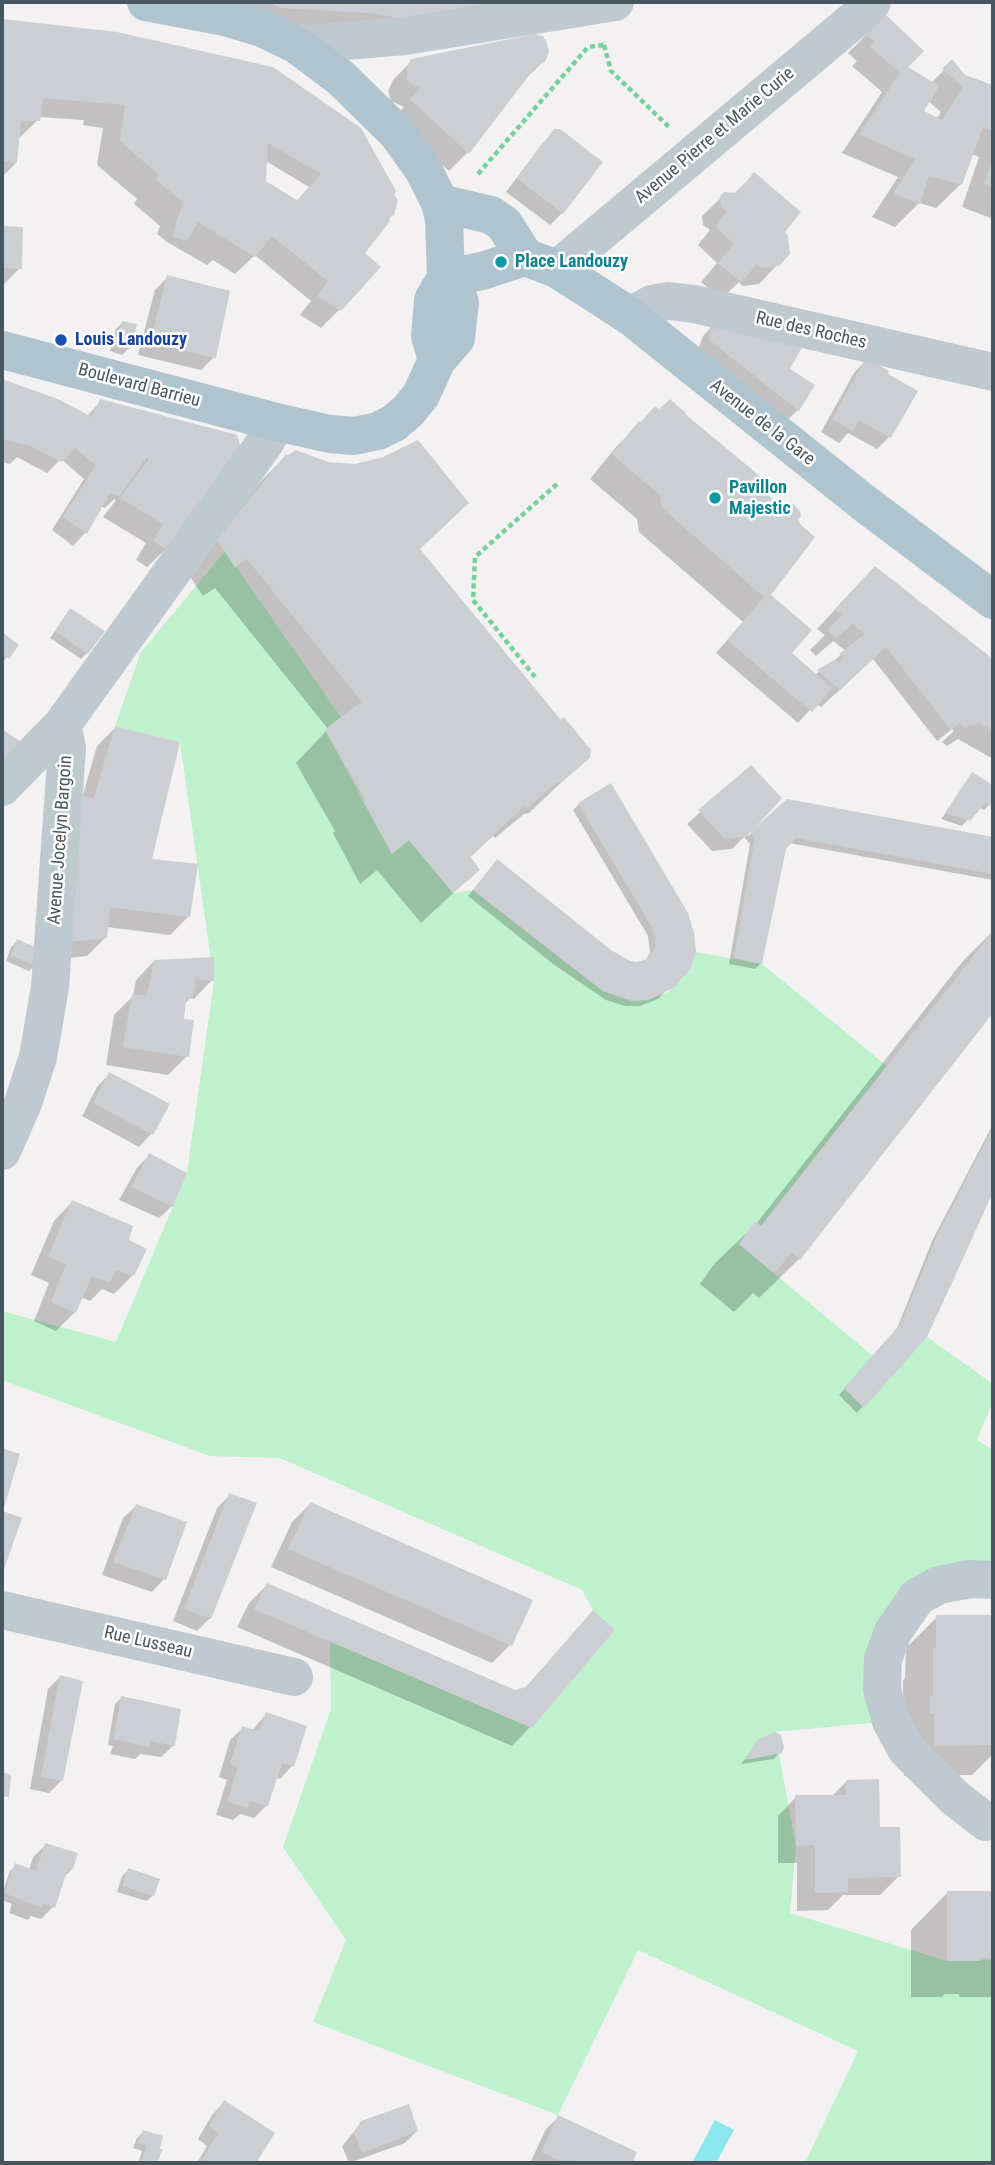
<!DOCTYPE html>
<style>
body{margin:0}
#map{position:relative;width:995px;height:2165px;overflow:hidden;background:#f3f1f1;font-family:"Roboto Condensed",sans-serif}
canvas{display:block}
.frame{position:absolute;inset:0;border:4px solid #48575f;pointer-events:none}
</style>
<div id="map">
<canvas width="995" height="2165"></canvas>
<div class="frame"></div>
</div>
<script>
const ctx = document.querySelector('canvas').getContext('2d');
ctx.lineJoin = 'round';
function fillPath(path, color) { ctx.fillStyle = color; ctx.fill(path, 'evenodd'); }
const shape = rows => new Path2D(rows.map(r => 'M' + r).join(''));
function stroke(path, color, width, dash) { ctx.strokeStyle = color; ctx.lineWidth = width; ctx.lineCap = dash ? 'butt' : 'round'; ctx.setLineDash(dash || []); ctx.stroke(path); }
function drawText(font, color, halo, rows, align = 'center') {
  ctx.font = font + ' "Roboto Condensed",sans-serif'; ctx.lineWidth = 5; ctx.setLineDash([]); ctx.textBaseline = 'middle'; ctx.strokeStyle = halo; ctx.fillStyle = color; for (const [text, x, y, turn = 0] of rows) {
    ctx.save(); ctx.translate(x, y); ctx.rotate((+turn || 0) * Math.PI / 180); ctx.textAlign = isNaN(turn) ? turn : align; if (halo) ctx.strokeText(text, 0, 0); ctx.fillText(text, 0, 0); ctx.restore();
  }
}
fillPath(shape([
 [225,551,341,717,329,726,326,732,392,854,409,840,453,893,473,890,591,982,603,991,622,998,632,1001,648,1000,666,993,679,983,691,968,696,952,762,964,887,1066,761,1226,755,1221,739,1244,873,1356,927,1337,993,1384,993,1401,977,1440,993,1450,993,1580,906,1611,891,1721,775,1732,796,1846,790,1913,947,1961,993,1960,993,2163,805,2163,858,2051,638,1950,558,2115,313,2022,346,1940,283,1847,331,1709,330,1641,532,1728,615,1630,593,1610,582,1590,280,1458,210,1456,2,1380,2,1311,116,1342,187,1173,214,981,180,742,115,726,141,652]
]), '#bff1cc');
fillPath(shape([
 [715,2120,734,2130,716,2163,696,2163,693,2161]
]), '#8ce6ee');
fillPath(shape([
 [136,2,621,2,383,42],
 [2,21,115,33,393,214,362,254,339,310,321,328,300,315,311,301,255,255,235,274,213,260,207,265,167,242,157,234,160,226,134,204,137,199,97,165,103,128,83,125,84,120,39,117,38,120,18,139,16,163,2,177],
 [266,161,309,187,296,202,265,182],
 [867,34,905,67,931,83,952,62,964,77,993,87,993,219,962,207,979,157,971,154,960,185,936,208,919,203,895,227,872,217,898,177,842,153,882,92,852,66,857,61,848,53],
 [928,101,941,112,936,119,922,111],
 [412,61,544,61,523,81,467,153,449,171,393,119,404,107,391,101,388,91,393,80],
 [555,131,562,213,550,225,506,192,542,144],
 [754,174,782,232,778,264,759,284,743,286,739,282,721,299,701,282,717,263,698,245,710,230,703,225,702,216,725,194,734,194],
 [2,228,22,229,20,268,2,286],
 [168,277,214,357,201,370,138,355,155,290],
 [122,323,135,326,128,349,122,355,110,351,116,329],
 [715,323,788,369,798,410,785,422,697,352,703,336],
 [866,360,889,437,877,449,848,433,839,443,821,432,854,373],
 [2,381,57,400,87,416,101,401,174,421,166,549,147,567,136,560,146,543,103,517,116,500,114,499,105,508,100,506,85,533,73,546,52,530,84,479,61,459,47,473,17,457,10,464,2,462],
 [640,423,765,494,769,595,790,654,815,675,846,651,833,641,816,656,810,650,825,635,817,629,856,587,930,611,993,662,993,759,958,739,947,746,942,742,954,731,952,729,937,741,873,659,821,707,816,703,798,723,716,653,743,622,639,532,637,519,590,479,616,447],
 [286,456,419,550,588,757,529,813,524,814,495,838,493,836,469,858,478,870,421,923,377,870,360,884,333,833,335,831,296,763,328,729,215,588,203,596,187,572,255,487],
 [70,610,87,653,81,659,50,638],
 [2,634,17,645,2,663],
 [115,728,150,860,188,917,170,935,107,927,106,937,87,956,50,960,82,798,97,746],
 [751,767,746,834,748,836,787,801,993,839,993,880,789,843,784,848,761,963,755,969,729,964,750,844,744,837,732,849,712,851,687,824],
 [973,775,993,787,993,797,990,804,984,810,979,807,962,826,941,819],
 [579,804,689,967,658,999,640,1006,625,1006,606,1000,553,964,468,896,491,868,610,952,629,962,637,964,645,961,650,953,648,936,573,810],
 [993,931,993,1010,799,1259,759,1298,753,1293,734,1312,700,1284,715,1263,756,1224,963,961],
 [17,941,34,966,29,971,6,961,11,947],
 [154,961,212,980,194,999,190,998,184,1005,182,1021,187,1056,168,1075,106,1065,114,1015,133,996,136,980],
 [109,1074,167,1105,151,1134,139,1147,82,1116,97,1087],
 [993,1124,993,1188,925,1336,857,1413,839,1395,896,1331,932,1241],
 [149,1155,172,1206,159,1218,119,1200,137,1168],
 [72,1202,127,1241,133,1275,114,1294,102,1289,90,1301,81,1297,75,1312,56,1331,34,1321,49,1283,31,1275,54,1221],
 [230,1495,210,1618,197,1631,173,1621,217,1508],
 [310,1504,510,1645,492,1663,271,1567,292,1522],
 [136,1506,164,1579,152,1592,102,1575,123,1518],
 [267,1585,515,1692,524,1689,593,1612,530,1727,512,1746,237,1627,249,1603],
 [937,1617,993,1617,993,1754,972,1775,904,1776,903,1681,905,1678,906,1648],
 [60,1677,61,1781,49,1793,30,1789,48,1689],
 [121,1698,174,1745,161,1757,140,1754,135,1759,110,1754,113,1746,108,1745,115,1704],
 [266,1714,292,1766,280,1779,275,1777,266,1806,254,1818,240,1814,233,1820,216,1815,227,1780,219,1777,230,1740,243,1728,252,1731],
 [758,1742,780,1752,774,1759,741,1764],
 [847,1781,878,1829,899,1876,880,1895,843,1895,828,1910,797,1911,797,1863,778,1863,778,1816,796,1797,831,1797],
 [46,1845,72,1869,64,1877,53,1907,41,1919,31,1916,28,1920,9,1913,12,1904,2,1900,2,1894,10,1871,16,1865,29,1870,33,1857],
 [128,1870,153,1895,147,1901,117,1892,122,1876],
 [993,1892,993,1997,959,1997,959,1994,945,1994,942,1997,911,1997,911,1930,947,1893],
 [224,2102,273,2134,254,2163,197,2163,207,2146,198,2139,212,2115],
 [559,2117,635,2152,630,2163,530,2163,546,2129],
 [362,2122,417,2131,405,2143,349,2163,342,2146],
 [143,2132,158,2150,161,2150,155,2163,138,2163,142,2151,133,2148,137,2138]
]), '#0003');
fillPath(shape([
 [269,2,487,2,487,3,408,19,370,13,280,8],
 [886,15,924,51,908,67,939,86,924,111,942,120,963,87,942,69,952,59,965,75,993,85,993,131,983,127,962,185,929,176,920,204,894,193,915,159,859,134,900,73,870,47,874,42,865,33],
 [2,19,117,32,273,67,361,128,396,191,394,194,398,200,394,215,387,218,390,221,365,253,381,267,341,311,317,296,328,281,272,236,255,257,198,222,187,241,172,236,183,202,156,180,159,175,120,141,125,105,43,98,40,121,21,121,17,163,2,161],
 [268,143,321,174,298,201,266,181],
 [535,34,543,36,547,43,549,52,545,62,536,66,469,154,410,99,421,88,414,86,407,80,407,68,411,59],
 [554,129,560,129,603,162,563,214,517,178],
 [993,158,993,187,984,183],
 [754,172,801,212,785,232,788,236,790,254,779,266,762,268,757,264,741,282,718,263,734,244,715,226,727,211,721,206,720,196,724,192,737,193],
 [2,226,23,227,22,269,2,268],
 [167,275,230,291,216,358,150,343],
 [122,321,137,324,130,349,115,345],
 [715,322,806,340,790,369,815,385,799,411,708,339],
 [866,358,889,371,888,374,918,391,891,438,859,420,853,431,832,419],
 [2,379,58,399,92,417,100,399,237,435,242,453,167,550,153,541,163,524,120,498,149,459,147,457,119,496,110,493,87,534,63,517,96,465,75,448,61,462,31,446,2,439],
 [670,399,686,413,685,414,772,486,767,494,779,505,780,504,785,508,793,504,800,511,801,516,798,519,801,525,815,537,771,595,812,630,792,653,832,688,812,712,727,640,764,597,662,508,660,495,612,454,639,421,641,422,655,406,659,409],
 [418,440,469,503,420,549,561,720,564,717,591,750,590,758,562,782,556,783,527,808,525,806,470,856,480,870,453,893,409,840,392,854,363,801,365,799,326,732,329,726,362,702,247,559,235,567,217,540,286,454,288,455,296,450,328,462,355,464,383,457],
 [875,566,993,659,993,731,978,722,974,726,970,724,966,728,959,723,951,730,886,647,840,690,817,670,834,660,839,663,844,658,839,654,865,634,853,624,836,638,827,630,842,615,834,610],
 [70,608,105,631,88,654,55,631],
 [2,632,19,645,9,659,2,653],
 [115,726,180,742,152,859,198,864,190,917,110,907,107,938,68,942,80,796,94,798],
 [2,729,21,742,2,769],
 [751,765,782,798,756,827,787,799,993,837,993,874,796,838,786,849,762,964,734,958,755,837,750,832,746,837,725,839,698,810],
 [972,772,993,785,991,806,986,802,970,821,945,813],
 [611,783,688,913,694,933,696,952,691,968,675,987,648,1000,632,1001,603,991,473,890,497,859,611,950,630,961,637,962,647,959,656,946,653,929,578,803],
 [993,931,993,1013,800,1260,792,1253,774,1273,739,1244,755,1221,761,1226],
 [17,939,37,948,36,966,11,955],
 [214,957,214,981,196,979,192,999,186,998,184,1019,194,1020,189,1057,123,1047,132,994,147,996,154,960],
 [109,1072,170,1104,153,1135,93,1103],
 [993,1127,993,1192,951,1285,927,1337,864,1408,844,1388,901,1323,938,1234],
 [149,1153,187,1173,173,1207,131,1187],
 [72,1200,133,1226,129,1240,147,1249,134,1276,116,1270,110,1283,92,1276,76,1313,51,1302,66,1264,48,1257],
 [2,1448,20,1454,3,1511,22,1518,2,1575],
 [229,1493,257,1503,211,1619,184,1609],
 [310,1502,533,1600,512,1646,288,1549],
 [136,1504,187,1522,166,1580,113,1562],
 [267,1583,515,1690,526,1687,593,1610,615,1630,532,1728,254,1609],
 [936,1615,993,1615,993,1745,934,1746,934,1713,930,1713,930,1696,933,1696,933,1648,936,1648],
 [60,1675,83,1681,63,1781,41,1777],
 [121,1696,181,1709,175,1746,151,1741,149,1747,113,1739],
 [266,1712,307,1726,294,1767,282,1763,268,1806,250,1801,247,1808,227,1802,238,1767,230,1764,242,1726,259,1731],
 [775,1732,781,1735,784,1747,782,1753,745,1760,757,1740],
 [2,1772,11,1775,9,1797,2,1796],
 [879,1779,880,1827,900,1827,901,1877,848,1878,848,1892,815,1893,815,1845,796,1846,795,1795,846,1795,846,1780],
 [45,1843,78,1853,73,1869,68,1868,55,1908,44,1904,42,1908,4,1893,15,1863,36,1871],
 [128,1868,160,1879,154,1896,122,1886],
 [947,1891,993,1891,993,1958,981,1958,981,1961,947,1961],
 [224,2100,275,2133,256,2163,200,2163,218,2133,209,2126],
 [409,2104,418,2131,362,2153,354,2132,361,2121],
 [558,2115,637,2152,632,2163,577,2163,569,2160,568,2163,565,2163,541,2152],
 [143,2130,163,2136,160,2149,163,2149,157,2163,141,2163,147,2145,138,2143]
]), '#cbcfd3');
stroke(shape([
 [604,45,611,71,669,127],
 [478,174,588,47,604,45,603,42],
 [535,677,473,600,475,557,557,484]
]), '#76d099', 4.5, [5, 3.5]);
stroke(shape([
 [297,45,405,36,615,2],
 [557,269,861,14,872,2],
 [630,316,652,304,669,301,694,304,993,372],
 [2,787,62,725],
 [2,1151,23,1103,38,1057,50,987,67,748,62,725,266,441,276,422],
 [2,1610,294,1677],
 [986,1822,955,1798,906,1749,891,1721,882,1690,883,1659,893,1632,917,1597,939,1585,970,1579,993,1580]
]), '#becad0', 38);
stroke(shape([
 [440,203,491,215,504,224,525,257,557,269,630,316,864,503,993,600],
 [446,278,482,271,525,257],
 [2,350,276,422,330,434,354,436,378,431,394,423,408,411,421,395,437,360,456,338,460,302,446,278,444,220,440,203,423,169,397,133,341,78,297,45,262,28,225,17,146,2],
 [437,360,430,336,433,300,446,278]
]), '#b0c4d0', 38);
for (const [x, y, r, color] of [
 [501,262,7,"#0f9aa8"],
 [61,340,7,"#1a4fb4"],
 [715,498,7,"#0f9aa8"]
]) { const dot = new Path2D(); dot.arc(x, y, r, 0, 2 * Math.PI); ctx.fillStyle = color; ctx.fill(dot); stroke(dot, '#fff', 2.5); }
drawText('18px', '#48575f', '#fff', [
 ["Avenue Pierre et Marie Curie",715,136,-40],
 ["Rue des Roches",811,331,13],
 ["Boulevard Barrieu",139,386,15],
 ["Avenue de la Gare",762,423,38],
 ["Avenue Jocelyn Bargoin",61,840,-86],
 ["Rue Lusseau",148,1643,13]
]);
drawText('bold 18px', '#0d838f', '#fff', [
 ["Place Landouzy",515,262],
 ["Pavillon",729,488],
 ["Majestic",729,509]
], 'left');
drawText('bold 18px', '#164399', '#fff', [
 ["Louis Landouzy",75,340]
], 'left');
</script>
